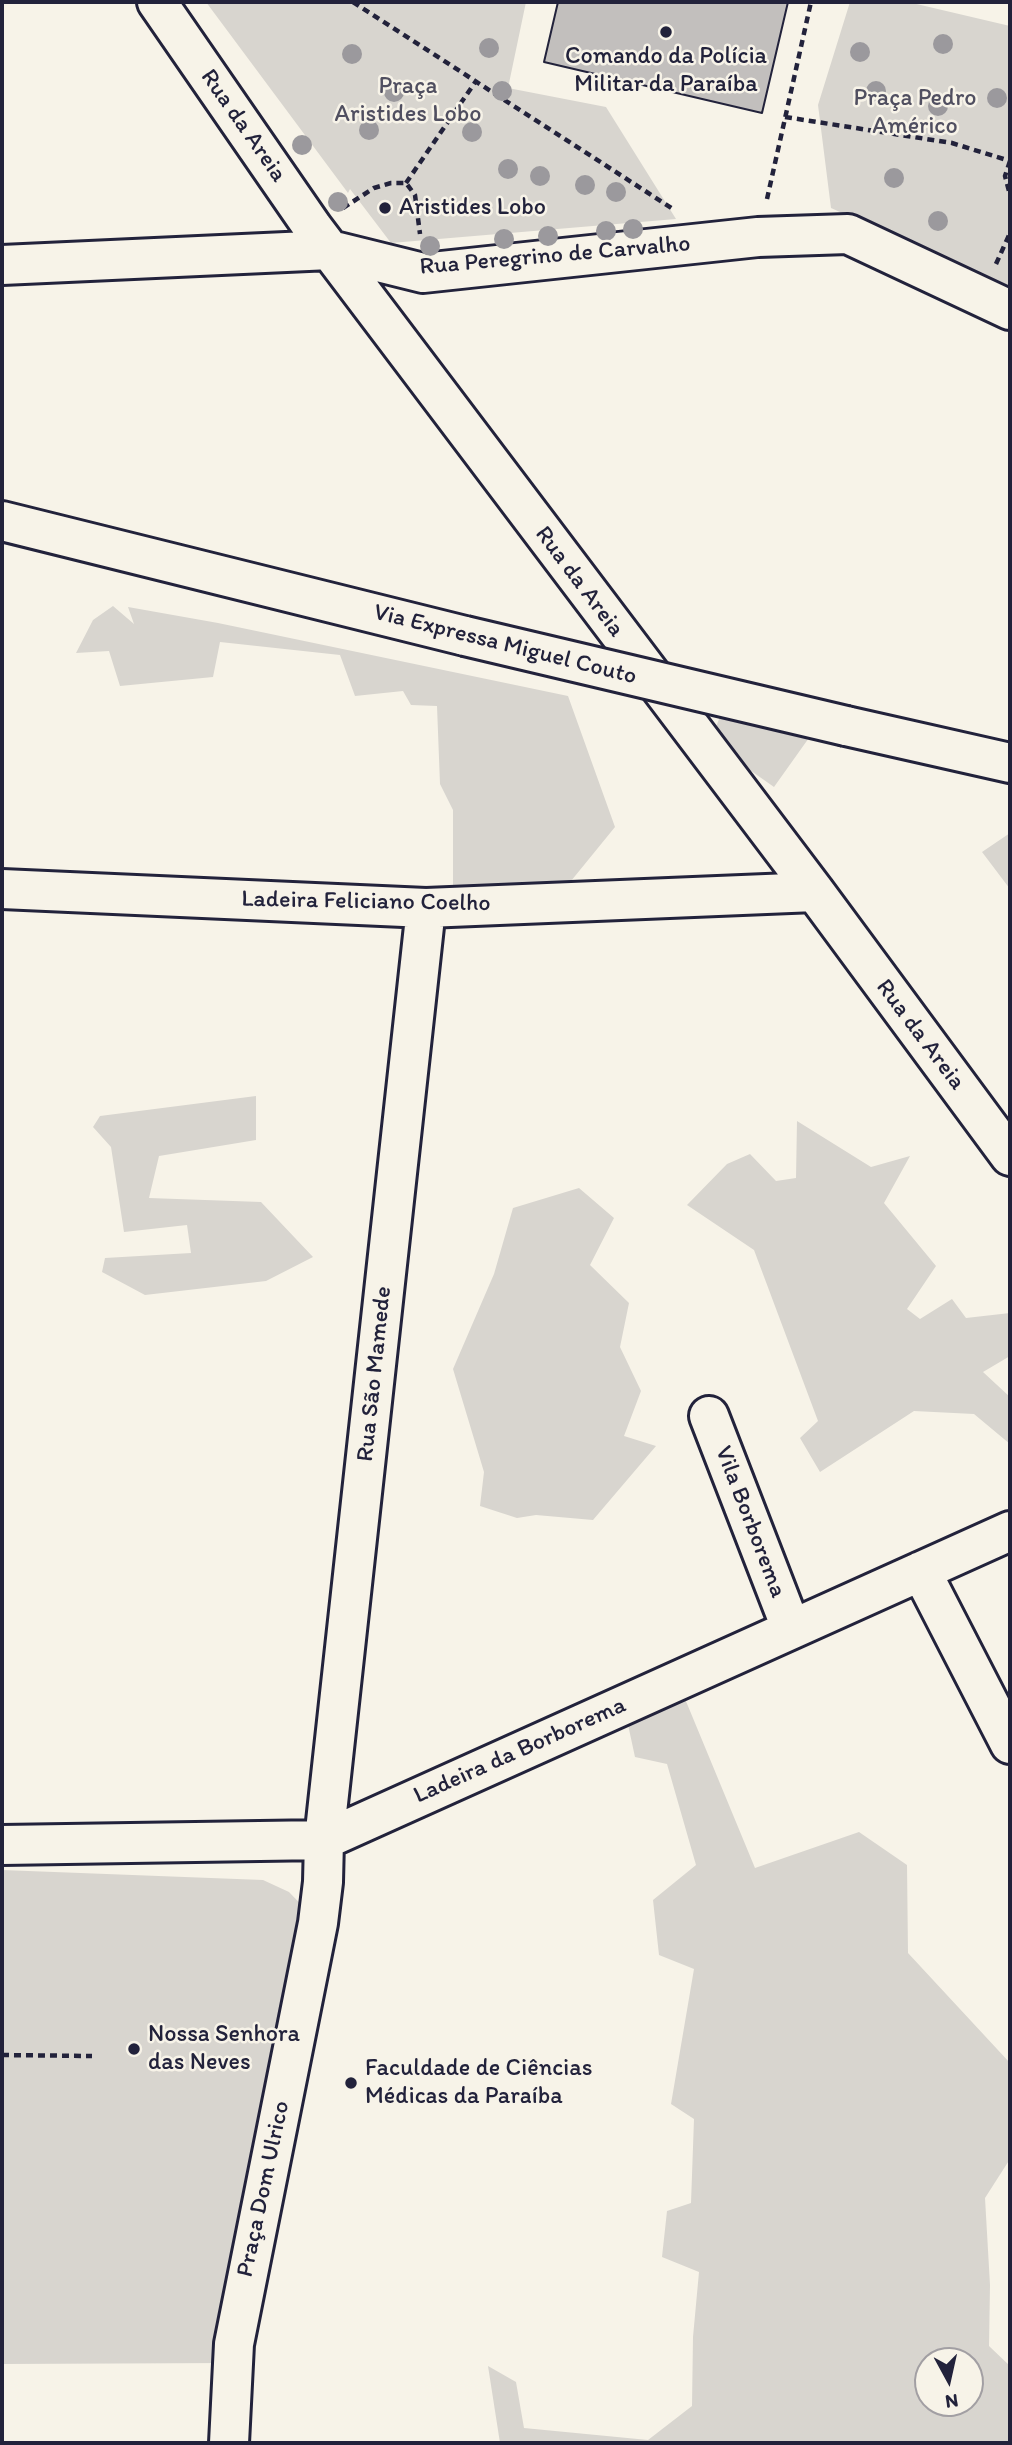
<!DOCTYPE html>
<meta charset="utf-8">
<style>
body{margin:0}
#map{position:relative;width:1012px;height:2445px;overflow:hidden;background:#f7f3e8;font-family:Itim,sans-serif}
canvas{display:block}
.frame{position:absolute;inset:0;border:4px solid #22223b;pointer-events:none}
.north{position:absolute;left:914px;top:2347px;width:70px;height:70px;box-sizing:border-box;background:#f7f3e8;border:2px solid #a29fa3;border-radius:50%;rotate:172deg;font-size:19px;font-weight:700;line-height:28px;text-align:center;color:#22223b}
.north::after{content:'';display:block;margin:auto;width:24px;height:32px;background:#22223b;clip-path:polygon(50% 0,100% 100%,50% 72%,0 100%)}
</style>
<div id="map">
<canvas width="1012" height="2445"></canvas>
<div class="frame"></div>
<div class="north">N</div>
</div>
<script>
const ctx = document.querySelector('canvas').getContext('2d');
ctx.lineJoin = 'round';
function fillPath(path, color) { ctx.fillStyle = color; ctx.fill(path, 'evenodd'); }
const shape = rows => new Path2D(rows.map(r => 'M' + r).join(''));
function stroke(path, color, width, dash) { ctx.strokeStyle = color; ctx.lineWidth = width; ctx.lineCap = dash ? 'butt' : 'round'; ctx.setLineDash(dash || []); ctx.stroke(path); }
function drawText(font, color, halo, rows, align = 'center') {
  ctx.font = font + ' Itim,sans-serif'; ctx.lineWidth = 5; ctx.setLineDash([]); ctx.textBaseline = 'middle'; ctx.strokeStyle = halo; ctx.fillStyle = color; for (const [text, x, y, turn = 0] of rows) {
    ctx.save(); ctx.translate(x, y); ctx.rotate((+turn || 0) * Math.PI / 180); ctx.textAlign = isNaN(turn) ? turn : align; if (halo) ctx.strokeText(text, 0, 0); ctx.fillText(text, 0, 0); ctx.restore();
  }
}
fillPath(shape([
 [206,2,526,2,508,88,606,107,676,219,391,243,350,189,348,193],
 [850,2,908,2,1010,26,1010,288,831,208,818,105],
 [113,606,134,624,128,607,218,623,568,696,615,827,571,881,453,896,453,810,440,784,437,706,411,705,403,691,355,696,340,655,220,642,213,677,120,686,109,651,76,653,93,620],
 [723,709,811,735,774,787,710,742],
 [1010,833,1010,889,982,852],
 [256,1096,256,1140,159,1156,149,1198,261,1202,313,1257,266,1281,145,1295,102,1272,105,1258,191,1253,187,1225,124,1232,111,1147,93,1127,100,1116],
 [797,1121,871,1167,910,1156,884,1203,936,1266,907,1309,920,1319,952,1299,966,1318,1010,1313,1010,1356,983,1372,1010,1397,1010,1444,974,1414,914,1411,820,1472,800,1438,818,1421,754,1250,687,1205,727,1164,750,1154,776,1181,796,1178],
 [579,1188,614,1218,590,1265,629,1303,620,1347,641,1391,624,1436,656,1446,593,1520,536,1515,517,1518,480,1506,484,1472,453,1369,494,1274,513,1208],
 [683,1694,755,1868,859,1832,907,1865,908,1953,1010,2063,1010,2159,985,2198,990,2285,989,2346,1010,2366,1010,2443,500,2443,488,2366,516,2382,524,2428,648,2440,692,2406,693,2337,699,2272,662,2257,667,2211,691,2203,694,2119,671,2104,694,1969,659,1955,653,1900,696,1865,667,1764,635,1757,627,1720],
 [928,2361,970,2361,970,2403,928,2403],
 [2,1870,263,1880,289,1892,318,1922,230,2363,2,2364]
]), '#d8d5cf');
const building = shape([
 [558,2,788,2,762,113,544,62,558,2]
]);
fillPath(building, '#c2bfbd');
stroke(building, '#22223b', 2);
const minor = shape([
 [157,2,313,228,815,892,1010,1156],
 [2,265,330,250,423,273,758,237,848,234,1010,310],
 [2,889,426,908,815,892],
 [709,1416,791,1628],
 [921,1571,1010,1744],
 [2,1845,324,1840,1010,1531],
 [229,2443,234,2344,318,1923,323,1882,324,1840,426,908]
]);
const major = shape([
 [2,521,465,636],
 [846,726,1010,763]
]);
stroke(minor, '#22223b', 44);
stroke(major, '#22223b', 44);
stroke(shape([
 [353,2,673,209],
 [785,117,952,143,1010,161],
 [1010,161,1005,176,1010,195],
 [406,183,476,81],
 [767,199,811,2],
 [343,208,374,188,391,183,406,183,415,195,420,234],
 [996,264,1010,233],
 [2,2055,92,2056]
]), '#22223b', 4.5, [7, 5]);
stroke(minor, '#f7f3e8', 38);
stroke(major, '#f7f3e8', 38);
const majorBridge = shape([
 [465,636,846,726]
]);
stroke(majorBridge, '#22223b', 44, []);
stroke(majorBridge, '#f7f3e8', 38);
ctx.fillStyle = '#9b999d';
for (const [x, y] of [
 [943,44],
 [489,48],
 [860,52],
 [352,54],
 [502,91],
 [876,91],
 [394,92],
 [997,98],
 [938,106],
 [369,130],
 [472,132],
 [302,145],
 [508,169],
 [540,176],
 [894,178],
 [585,185],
 [616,192],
 [338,202],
 [938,221],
 [633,229],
 [606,231],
 [548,236],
 [504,239],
 [430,246]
]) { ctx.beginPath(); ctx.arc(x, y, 10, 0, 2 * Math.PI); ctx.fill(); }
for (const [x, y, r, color] of [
 [666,32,7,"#22223b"],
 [385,208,7,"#22223b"],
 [134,2049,7,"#22223b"],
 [351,2083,7,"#22223b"]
]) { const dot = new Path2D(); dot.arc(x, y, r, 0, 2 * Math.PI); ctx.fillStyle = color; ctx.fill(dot); stroke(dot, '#f7f3e8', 2.5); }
drawText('24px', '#22223b', '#f7f3e8', [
 ["Comando da Polícia",666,57,"center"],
 ["Militar da Paraíba",666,85,"center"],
 ["Aristides Lobo",399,208],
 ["Nossa Senhora",148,2035],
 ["das Neves",148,2063],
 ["Faculdade de Ciências",365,2069],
 ["Médicas da Paraíba",365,2097]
], 'left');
drawText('24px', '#504f60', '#f7f3e8', [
 ["Praça",408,87],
 ["Aristides Lobo",408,115],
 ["Praça Pedro",915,99],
 ["Américo",915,127]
]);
drawText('24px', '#22223b', '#f7f3e8', [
 ["Rua da Areia",243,126,55],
 ["Rua Peregrino de Carvalho",555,256,-5],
 ["Rua da Areia",579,582,53],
 ["Via Expressa Miguel Couto",505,645,14],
 ["Ladeira Feliciano Coelho",366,902,1],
 ["Rua da Areia",920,1035,53],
 ["Rua São Mamede",375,1374,-84],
 ["Vila Borborema",750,1522,69],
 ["Ladeira da Borborema",520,1751,-24],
 ["Praça Dom Ulrico",264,2189,-78]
]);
</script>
